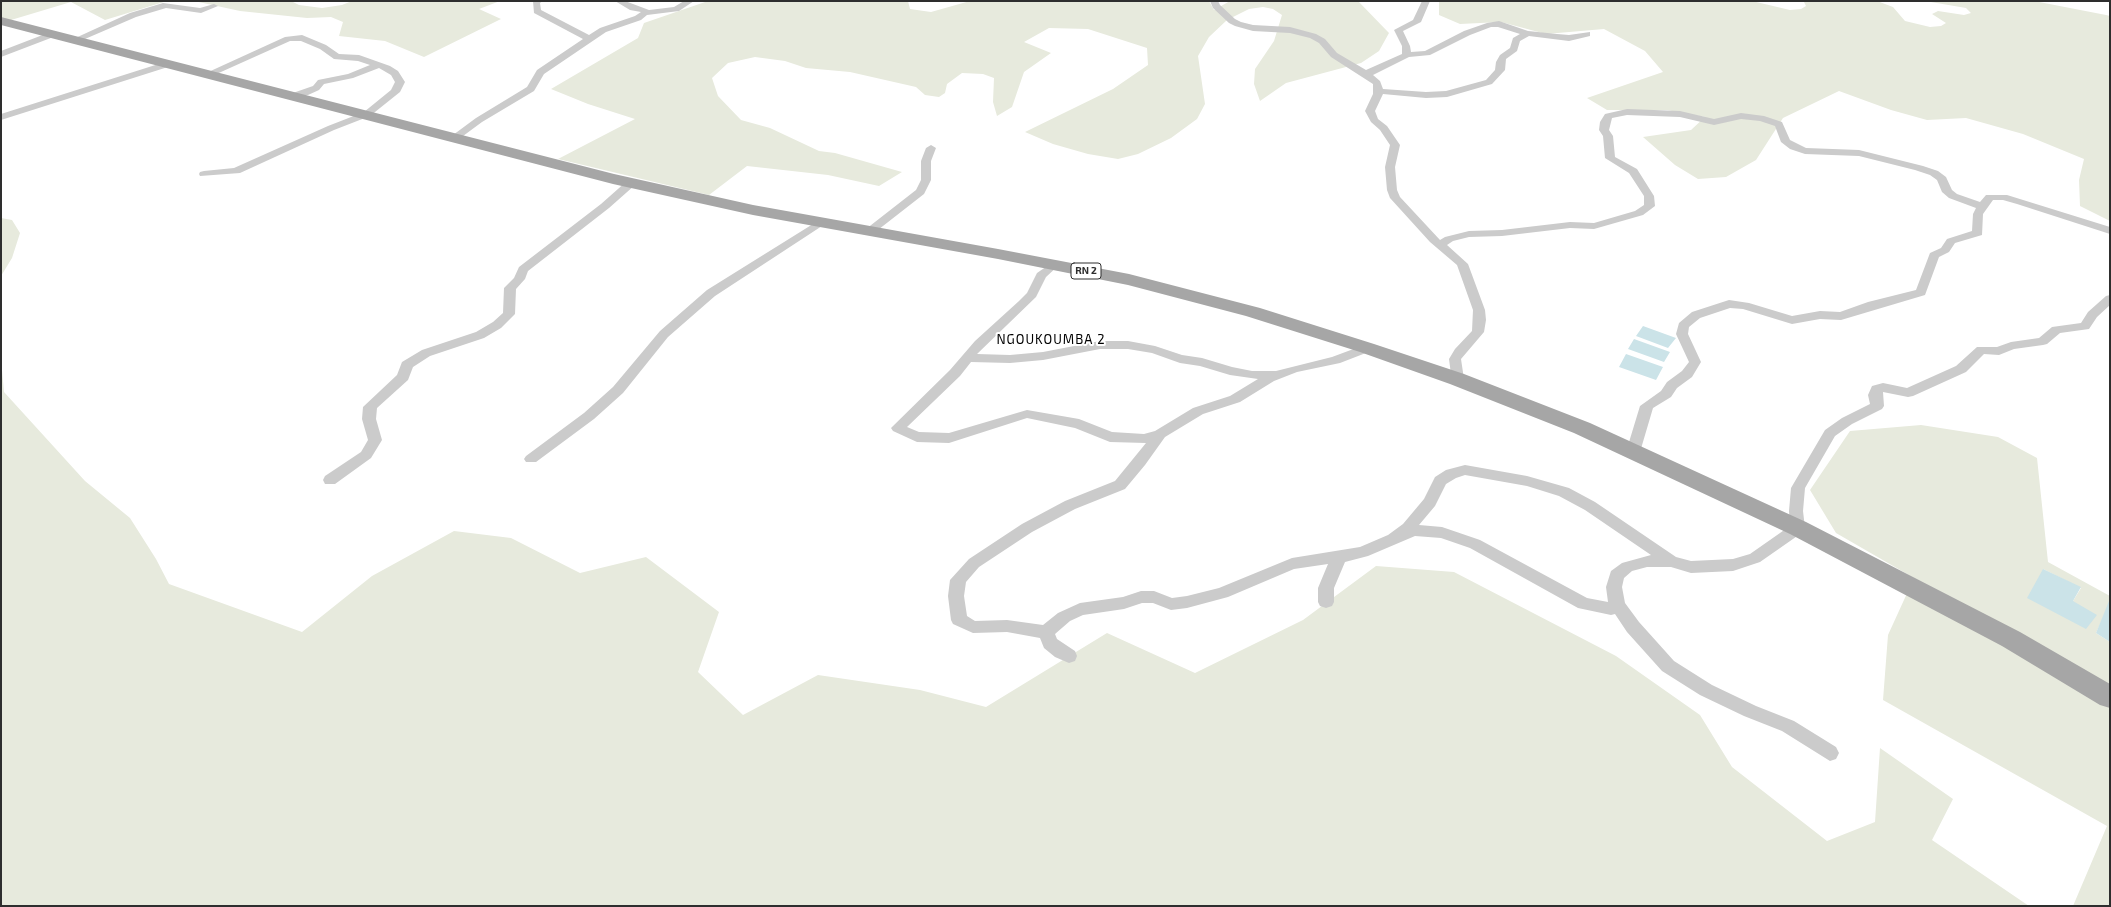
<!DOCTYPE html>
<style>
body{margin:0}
#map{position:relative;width:2111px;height:907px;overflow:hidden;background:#fff;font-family:"Exo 2",sans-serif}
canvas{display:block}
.frame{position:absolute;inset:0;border:2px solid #2e2e2e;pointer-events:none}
</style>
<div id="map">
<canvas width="2111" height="907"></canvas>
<div class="frame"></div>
</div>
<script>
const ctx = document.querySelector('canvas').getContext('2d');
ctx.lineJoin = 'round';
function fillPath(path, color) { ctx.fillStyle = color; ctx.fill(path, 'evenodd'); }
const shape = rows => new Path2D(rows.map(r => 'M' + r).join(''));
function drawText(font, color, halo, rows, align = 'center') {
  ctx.font = font + ' "Exo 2",sans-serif'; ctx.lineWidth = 4; ctx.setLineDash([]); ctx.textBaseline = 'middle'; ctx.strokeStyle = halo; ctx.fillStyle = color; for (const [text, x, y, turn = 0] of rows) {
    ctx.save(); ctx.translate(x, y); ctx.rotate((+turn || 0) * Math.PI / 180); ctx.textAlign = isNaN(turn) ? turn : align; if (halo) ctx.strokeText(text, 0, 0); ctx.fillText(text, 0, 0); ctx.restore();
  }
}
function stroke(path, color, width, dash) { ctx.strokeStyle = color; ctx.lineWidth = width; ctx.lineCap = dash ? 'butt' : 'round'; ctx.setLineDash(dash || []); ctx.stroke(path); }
fillPath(shape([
 [1,1,167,1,105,20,71,2,1,23],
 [194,1,291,1,299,5,322,8,342,5,352,1,500,1,479,9,501,19,424,57,385,41,339,36,343,22,331,17,307,18,240,11],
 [708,1,908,1,910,9,931,12,970,1,1209,1,1214,10,1230,1,1358,1,1389,33,1379,51,1361,63,1286,83,1260,101,1254,84,1255,69,1274,41,1282,15,1273,9,1263,7,1249,9,1227,20,1209,37,1198,56,1205,104,1197,119,1171,138,1138,154,1118,159,1088,154,1053,144,1025,132,1113,89,1148,65,1147,48,1088,29,1049,28,1024,42,1051,53,1024,72,1012,107,997,116,993,102,994,78,983,74,962,73,947,84,945,93,939,97,925,95,916,87,850,72,806,68,785,61,755,57,728,63,712,78,718,96,741,120,770,128,819,151,835,153,902,172,879,186,828,175,747,166,709,195,558,159,635,119,588,104,551,89,638,38,644,23],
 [1439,1,1752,1,1790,10,1801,9,1806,6,1804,2,1799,1,1877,1,1893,7,1905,21,1930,27,1941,26,1946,23,1932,14,1938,11,1964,15,1971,13,1966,8,1925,1,2034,1,2106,15,2110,16,2110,221,2080,206,2079,180,2084,159,2023,134,1966,118,1927,120,1891,110,1839,91,1783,118,1756,160,1726,177,1698,179,1675,165,1643,137,1691,130,1705,117,1667,110,1607,110,1587,98,1663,72,1645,51,1604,29,1546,34,1501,22,1460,24,1439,15],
 [1,218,12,220,20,233,12,258,1,276],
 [1,359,4,392,85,481,130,518,156,559,169,584,302,632,372,576,454,531,511,538,580,573,646,557,719,612,698,672,743,715,818,675,920,690,986,707,1107,633,1195,673,1303,620,1376,566,1454,572,1616,656,1700,715,1732,767,1827,841,1875,822,1880,748,1953,799,1932,840,2029,906,1,906],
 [1921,425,1998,437,2037,458,2048,562,2110,596,2110,602,2096,633,2110,642,2110,906,2073,906,2107,826,1883,700,1888,635,1914,578,1836,533,1810,490,1850,431],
 [2043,569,2081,588,2073,601]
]), '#e7eadd');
fillPath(shape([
 [1643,326,1676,338,1668,348,1636,336],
 [1634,339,1670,352,1664,362,1628,349],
 [1626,354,1663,367,1656,380,1619,367],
 [2043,569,2081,587,2073,601,2097,615,2086,629,2027,598],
 [2109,601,2110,602,2110,642,2096,633]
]), '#cbe3e8');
fillPath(shape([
 [533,1,542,1,540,3,541,10,589,35,600,28,635,16,641,12,630,10,615,1,625,1,649,10,674,7,684,1,694,1,679,11,647,15,641,20,606,32,544,74,534,91,482,122,459,139,453,139,453,135,476,118,527,87,537,70,583,39,534,13,533,1],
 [1210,1,1218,1,1220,5,1235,19,1241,22,1253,25,1290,27,1316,34,1325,39,1337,53,1366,70,1402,54,1402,46,1394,30,1413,20,1422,1,1430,1,1421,22,1403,31,1410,46,1411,52,1425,51,1464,31,1487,23,1499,21,1528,31,1557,34,1569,35,1590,32,1590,36,1569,41,1529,36,1520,41,1517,51,1506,59,1505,70,1492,84,1447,97,1426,98,1383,94,1375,111,1378,119,1387,126,1400,145,1395,167,1397,190,1400,197,1440,240,1445,237,1469,231,1502,230,1570,222,1594,223,1635,211,1644,205,1644,196,1629,173,1605,158,1603,136,1599,130,1600,122,1605,114,1627,109,1680,111,1714,119,1741,113,1764,116,1782,122,1790,140,1806,148,1859,150,1923,166,1938,171,1946,177,1952,190,1957,194,1980,202,1986,195,2007,195,2110,227,2110,234,2017,204,2003,200,1993,200,1983,214,1982,235,1955,243,1949,252,1939,257,1925,295,1841,320,1820,319,1792,324,1743,309,1730,308,1700,318,1689,327,1688,334,1701,362,1692,377,1677,388,1671,397,1653,408,1640,452,1638,455,1633,457,1628,455,1626,452,1640,406,1661,391,1667,382,1682,371,1689,362,1676,334,1679,323,1692,312,1729,300,1749,303,1792,316,1820,311,1840,312,1868,302,1916,290,1930,253,1941,248,1947,239,1972,231,1973,214,1976,208,1949,198,1942,192,1937,180,1930,175,1915,170,1859,156,1805,154,1790,149,1781,142,1775,126,1760,121,1741,119,1714,125,1680,117,1627,115,1612,118,1609,130,1613,136,1615,157,1637,169,1654,196,1655,206,1643,215,1594,229,1570,228,1502,236,1469,237,1453,241,1447,245,1468,264,1485,310,1486,320,1484,332,1461,359,1464,379,1462,382,1452,382,1449,359,1455,349,1472,331,1473,310,1457,265,1430,242,1390,198,1387,190,1385,167,1390,145,1380,130,1371,122,1365,111,1373,94,1373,84,1331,57,1319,43,1310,38,1290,33,1253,31,1235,26,1229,23,1213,8,1210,1],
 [1491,27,1498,27,1520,34,1513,38,1510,48,1500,55,1496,62,1495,70,1486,80,1446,91,1426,92,1383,89,1380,81,1373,75,1409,57,1430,55,1470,35,1491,27],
 [163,3,200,8,214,4,218,6,201,13,166,8,136,17,78,42,71,40,130,13,163,3],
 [53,31,56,32,56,36,1,57,1,51,53,31],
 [302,35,326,45,339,54,359,55,390,66,398,71,405,82,400,92,370,116,334,130,240,173,200,176,199,174,200,172,204,171,234,168,328,126,364,112,391,90,395,82,391,75,379,68,353,78,324,84,319,90,308,95,290,98,290,94,313,86,318,80,348,74,370,65,358,61,334,59,320,49,301,41,290,41,212,76,206,76,204,74,285,37,302,35],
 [168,61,172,64,171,66,1,120,1,114,168,61],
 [931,145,936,148,931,161,931,180,924,194,874,233,866,233,864,231,866,229,916,190,921,180,921,161,926,148,931,145],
 [631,180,635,181,636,183,635,185,609,208,528,271,525,279,516,289,515,314,501,328,484,338,430,356,413,367,408,380,377,408,376,419,382,440,371,458,335,484,325,484,323,480,325,476,361,452,368,440,362,419,363,407,397,375,402,362,422,350,476,332,493,322,503,313,504,288,514,278,519,267,601,204,627,181,631,180],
 [821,219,825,220,826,222,825,224,715,296,668,337,623,393,594,419,536,462,526,462,524,459,526,456,584,413,613,387,660,331,707,290,821,219],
 [1053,262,1059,265,1046,277,1036,297,977,354,1010,355,1043,352,1100,341,1128,341,1155,346,1182,355,1202,358,1232,367,1252,371,1276,371,1332,357,1367,344,1373,348,1371,351,1340,363,1297,372,1274,381,1240,402,1203,414,1165,437,1145,465,1125,489,1075,509,1032,532,979,567,966,582,964,596,967,616,975,621,1007,620,1043,625,1058,613,1080,603,1123,597,1141,591,1154,591,1172,598,1187,596,1219,588,1292,558,1360,547,1388,535,1403,524,1424,499,1435,477,1446,470,1465,465,1527,476,1569,488,1595,502,1676,557,1691,561,1733,559,1750,554,1790,526,1789,511,1791,488,1825,430,1842,418,1870,404,1868,395,1872,386,1883,383,1907,388,1956,366,1977,347,1997,347,2011,342,2039,338,2052,327,2081,323,2088,312,2106,296,2110,295,2110,305,2097,317,2089,329,2060,333,2047,344,2043,345,2014,349,1999,355,1984,354,1966,372,1913,396,1908,397,1883,392,1884,406,1882,409,1852,424,1835,436,1805,488,1803,511,1805,528,1803,532,1760,562,1733,571,1691,573,1671,567,1647,567,1632,571,1624,578,1622,587,1625,603,1639,622,1674,661,1712,685,1756,706,1794,721,1836,747,1839,753,1836,759,1830,761,1782,731,1744,716,1700,695,1662,671,1627,632,1615,614,1611,615,1578,608,1470,548,1441,538,1415,536,1368,556,1345,562,1334,588,1334,602,1332,606,1326,608,1320,606,1318,602,1318,588,1328,564,1294,569,1228,597,1187,608,1171,610,1153,603,1142,603,1124,609,1083,615,1070,621,1055,634,1057,639,1075,651,1077,656,1075,661,1069,663,1055,657,1044,648,1040,638,1007,632,973,633,953,624,951,620,948,596,950,580,969,559,1022,524,1065,501,1115,481,1146,443,1110,442,1075,428,1027,418,949,443,917,442,893,431,891,428,950,370,975,341,1019,301,1027,293,1037,273,1053,262],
 [1100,349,1128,349,1152,353,1180,363,1200,366,1230,375,1258,379,1230,396,1193,408,1155,431,1144,434,1112,432,1079,419,1027,410,949,433,919,432,907,427,960,376,971,362,1010,363,1043,360,1100,349],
 [1465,475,1527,486,1559,496,1585,510,1651,555,1622,563,1611,571,1606,587,1608,602,1587,598,1480,540,1442,527,1419,525,1435,506,1446,484,1456,478,1465,475]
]), '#cbcbcb');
fillPath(shape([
 [1,17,614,174,753,205,998,249,1129,274,1260,308,1374,344,1464,374,1590,423,1806,522,2020,632,2110,684,2110,708,2100,705,2002,646,1790,534,1574,433,1450,384,1360,352,1246,316,1128,285,998,259,753,215,613,184,1,25,1,17]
]), '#a6a6a6');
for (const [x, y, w] of [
 [1086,271,30]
]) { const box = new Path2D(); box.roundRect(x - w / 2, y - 8, w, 16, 3); ctx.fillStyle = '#fff'; ctx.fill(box); stroke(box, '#2e2e2e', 1); }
drawText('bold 10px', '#2e2e2e', null, [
 ["RN 2",1086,271]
]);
ctx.letterSpacing = '1px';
drawText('13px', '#000', '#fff', [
 ["NGOUKOUMBA 2",1051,340]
]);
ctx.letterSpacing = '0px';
</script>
